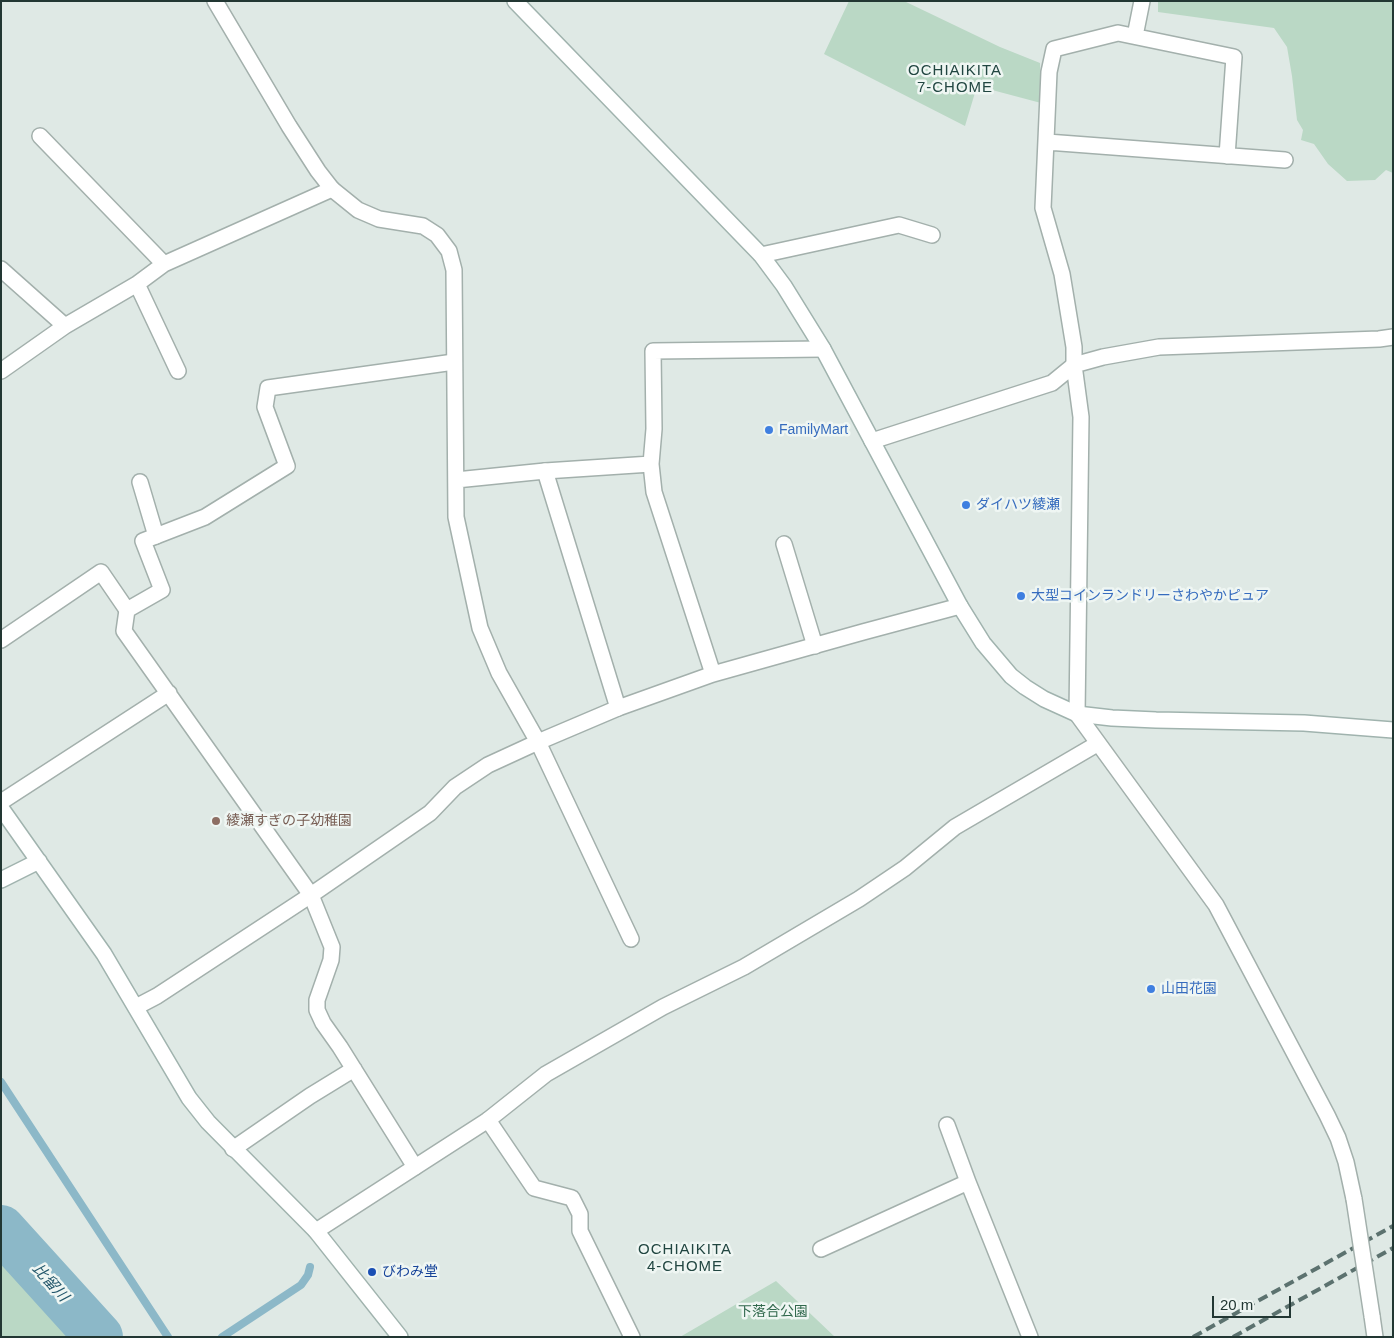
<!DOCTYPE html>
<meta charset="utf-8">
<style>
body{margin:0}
#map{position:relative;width:1394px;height:1338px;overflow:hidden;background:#dfe9e5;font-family:Helvetica,sans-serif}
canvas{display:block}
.frame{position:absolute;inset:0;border:2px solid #223733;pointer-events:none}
.scale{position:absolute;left:1212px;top:1296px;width:79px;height:22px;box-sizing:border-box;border:2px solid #223733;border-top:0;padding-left:6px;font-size:15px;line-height:18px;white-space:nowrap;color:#223733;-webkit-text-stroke:4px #eff6f3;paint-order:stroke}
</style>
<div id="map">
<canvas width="1394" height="1338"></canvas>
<div class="frame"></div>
<div class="scale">20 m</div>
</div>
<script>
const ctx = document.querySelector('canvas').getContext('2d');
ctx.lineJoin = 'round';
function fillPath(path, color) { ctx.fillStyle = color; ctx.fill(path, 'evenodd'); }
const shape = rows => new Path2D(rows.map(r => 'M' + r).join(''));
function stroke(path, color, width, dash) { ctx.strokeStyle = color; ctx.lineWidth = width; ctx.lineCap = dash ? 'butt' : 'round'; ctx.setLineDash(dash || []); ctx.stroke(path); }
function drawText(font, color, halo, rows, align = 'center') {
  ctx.font = font + ' Helvetica,"Noto Sans JP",sans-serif'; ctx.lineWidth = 5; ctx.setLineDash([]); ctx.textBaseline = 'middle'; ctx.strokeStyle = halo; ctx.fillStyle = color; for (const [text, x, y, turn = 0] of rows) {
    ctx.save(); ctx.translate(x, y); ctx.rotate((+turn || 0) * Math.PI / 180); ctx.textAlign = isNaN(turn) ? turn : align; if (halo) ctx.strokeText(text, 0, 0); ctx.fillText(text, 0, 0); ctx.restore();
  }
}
fillPath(shape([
 [849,1,904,1,1000,47,1040,63,1041,103,977,86,965,126,824,54],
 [1158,1,1393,1,1393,173,1386,170,1375,180,1347,181,1328,164,1314,144,1301,140,1303,130,1297,120,1292,76,1287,47,1274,28,1158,12],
 [1,1252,11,1262,71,1337,1,1337],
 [776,1281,835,1337,680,1337]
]), '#bad8c5');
stroke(shape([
 [1,1082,168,1337],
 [222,1337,301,1285,308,1275,310,1267]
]), '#8cb8c8', 8);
stroke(shape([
 [1,1229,99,1337]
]), '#8cb8c8', 48);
const lane = shape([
 [1135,36,1142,1],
 [40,136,164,264],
 [1047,142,1285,160],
 [761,255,899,225,932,235],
 [1,269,65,326],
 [137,284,178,371],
 [1074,365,1074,347,1062,274,1043,208,1049,72,1054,49,1118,33,1234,57,1227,156],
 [1,371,65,326,137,284,164,264,332,189],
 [545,471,618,708],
 [784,544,815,646],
 [1,802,169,693],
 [488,1120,534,1188,572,1198,580,1214,580,1231,632,1337],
 [233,1149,310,1096,354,1069],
 [415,1167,340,1047,323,1023,317,1010,317,1000,331,960,332,947,311,895,124,631,127,610,162,590,143,541,205,517,287,466,265,407,268,388,454,362]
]);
const street = shape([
 [215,1,289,126,318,171,332,189,358,210,379,219,423,226,437,235,449,251,454,270,456,517,480,628,499,673,538,742,631,939],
 [1074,365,1081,417,1077,714,1216,905,1327,1115,1338,1138,1346,1162,1354,1199],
 [872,441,1052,383,1074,365,1103,357,1159,347,1379,339,1393,337],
 [456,480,545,471,651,464],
 [140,482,156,536],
 [1,640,101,572,127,610],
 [713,674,654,492,651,464,654,429,653,351,823,349],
 [136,1007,157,996,311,895,430,813,455,787,488,765,538,742,618,708,713,674,863,632,960,606],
 [947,1125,968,1182,1030,1337],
 [316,1231,488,1120,546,1074,663,1007,744,967,859,899,905,868,955,827,1097,744],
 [821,1249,968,1182],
 [1372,1316,1375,1337]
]);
const secondary = shape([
 [515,1,761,255,784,286,823,349,960,606,983,643,1011,676,1025,687,1044,699,1077,714,1112,718,1156,720,1304,723,1393,730],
 [1,808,104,954,189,1098,208,1122,316,1231,400,1337],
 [1,880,39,861]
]);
stroke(lane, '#a3b0ac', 18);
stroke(street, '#a3b0ac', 18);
stroke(secondary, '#a0b3ae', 18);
stroke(lane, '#fff', 15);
stroke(street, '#fff', 15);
stroke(secondary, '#fff', 15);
stroke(shape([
 [1193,1337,1393,1226],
 [1233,1337,1393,1248]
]), '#5c726f', 4, [10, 5]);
const streetBridge = shape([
 [1354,1199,1372,1316]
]);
stroke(streetBridge, '#a3b0ac', 18, []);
stroke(streetBridge, '#fff', 15);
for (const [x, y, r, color] of [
 [769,430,5,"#3f7fe0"],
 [966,505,5,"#3f7fe0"],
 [1021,596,5,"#3f7fe0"],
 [216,821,5,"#8d6e63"],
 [1151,989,5,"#3f7fe0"],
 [372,1272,5,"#1a4fb4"]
]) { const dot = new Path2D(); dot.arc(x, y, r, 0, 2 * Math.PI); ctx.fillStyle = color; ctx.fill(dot); stroke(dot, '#eff6f3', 2); }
drawText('14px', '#366cbe', '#eff6f3', [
 ["FamilyMart",779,430],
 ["ダイハツ綾瀬",976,505],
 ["大型コインランドリーさわやかピュア",1031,596],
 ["山田花園",1161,989]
], 'left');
drawText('14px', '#785e54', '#eff6f3', [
 ["綾瀬すぎの子幼稚園",226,821]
], 'left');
drawText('14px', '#164399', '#eff6f3', [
 ["びわみ堂",382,1272]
], 'left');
drawText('14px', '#31694d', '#eff6f3', [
 ["下落合公園",773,1312]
]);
ctx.letterSpacing = '1px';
drawText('15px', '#214641', '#eff6f3', [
 ["OCHIAIKITA",955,71],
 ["7-CHOME",955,88],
 ["OCHIAIKITA",685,1250],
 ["4-CHOME",685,1267]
]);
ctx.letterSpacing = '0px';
drawText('italic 15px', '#23576b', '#eff6f3', [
 ["比留川",50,1283,48]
]);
</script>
